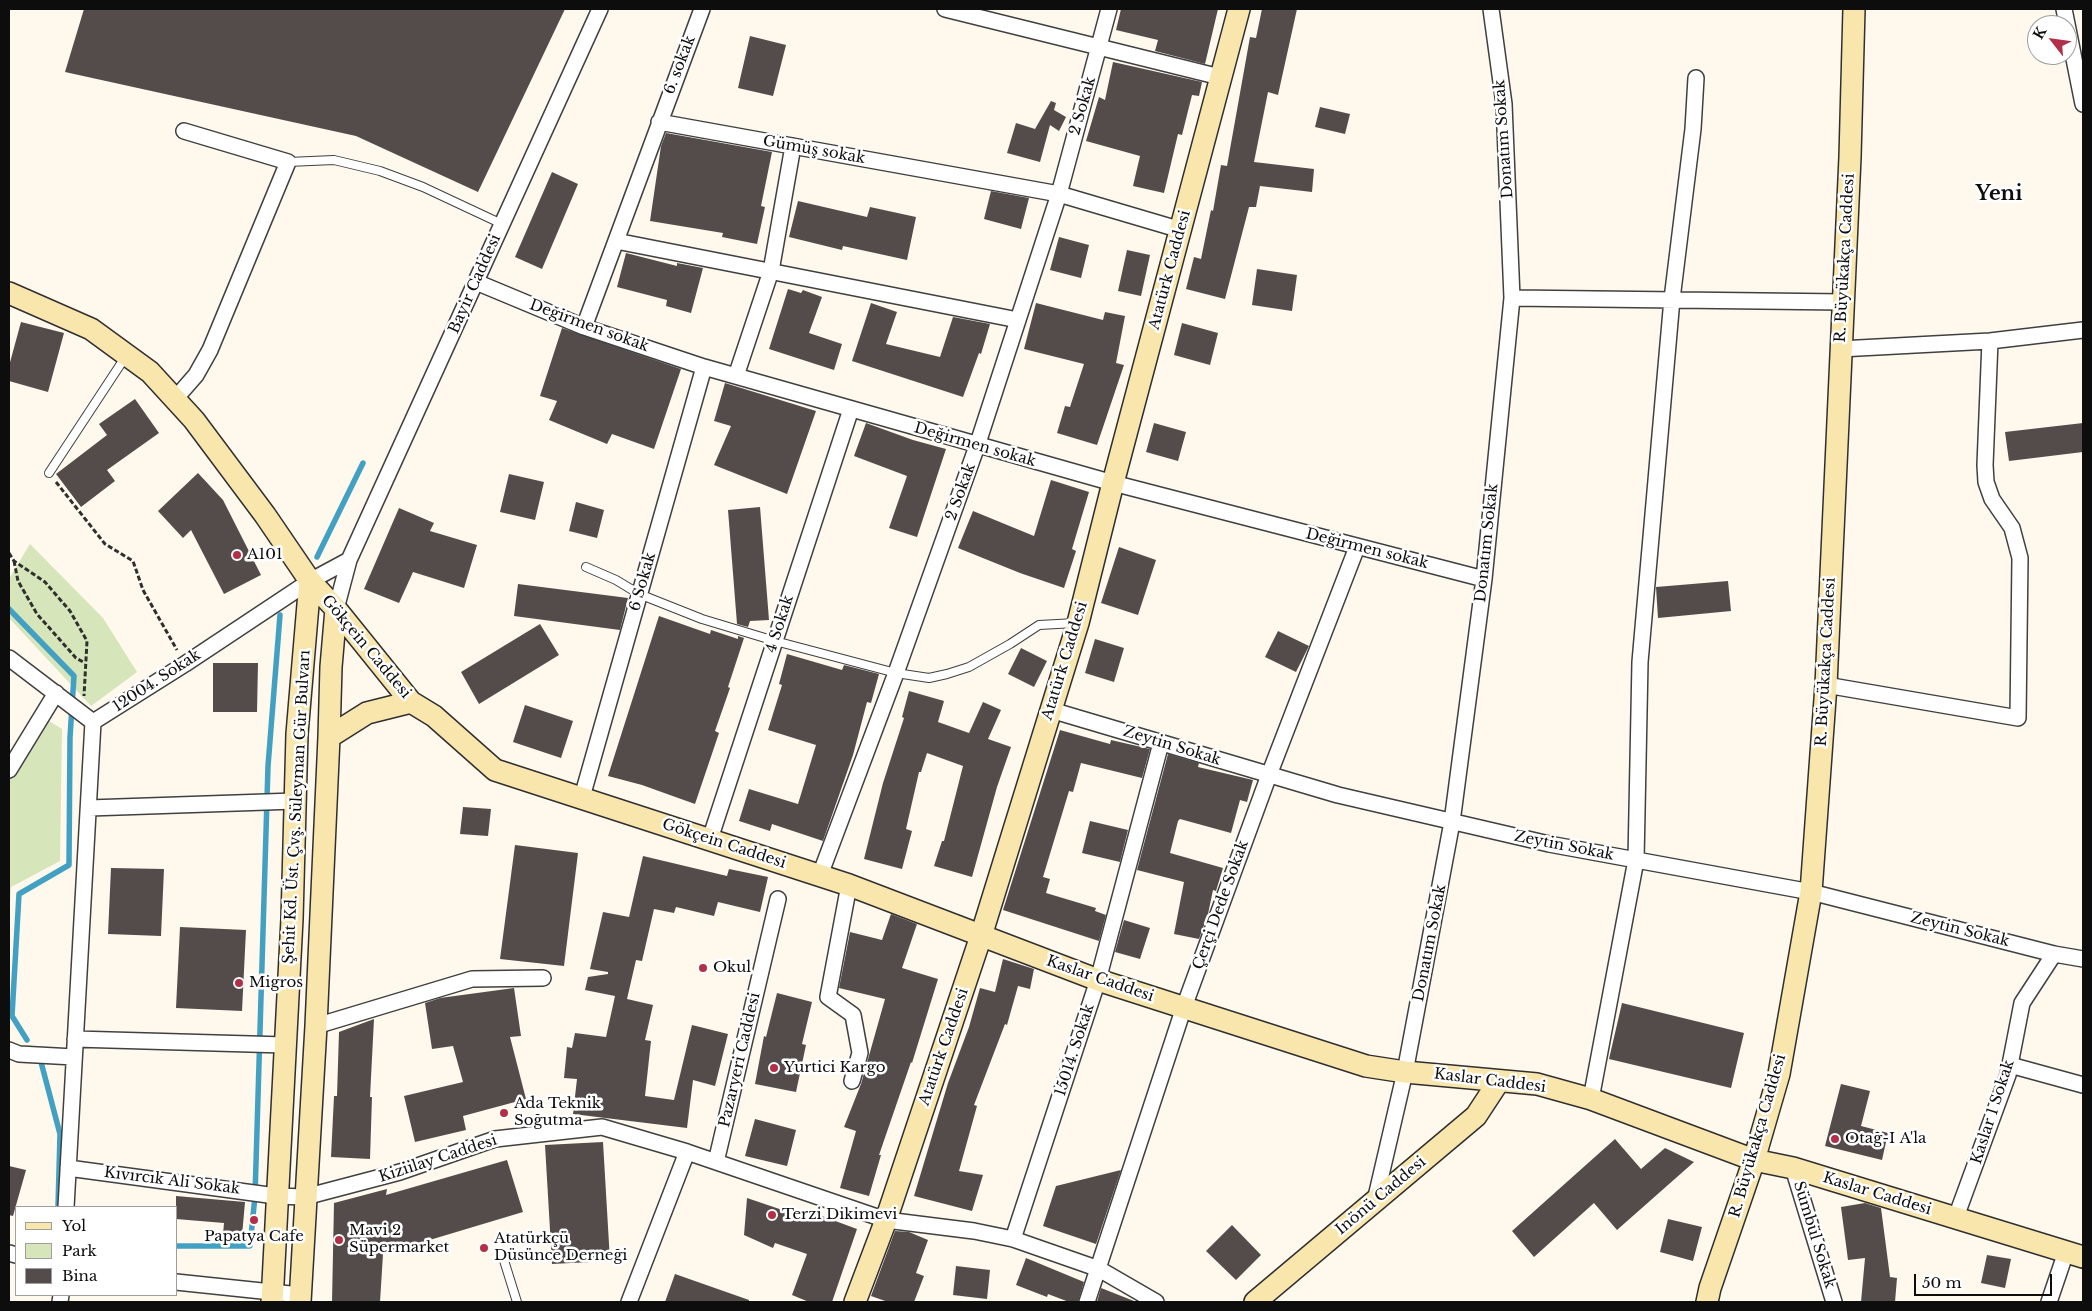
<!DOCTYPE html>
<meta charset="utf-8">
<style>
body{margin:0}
#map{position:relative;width:2092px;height:1311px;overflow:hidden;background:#fef8ed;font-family:"Libre Baskerville",serif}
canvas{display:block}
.frame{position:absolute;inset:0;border:10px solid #0d0d0d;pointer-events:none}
.legend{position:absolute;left:15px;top:1206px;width:162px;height:90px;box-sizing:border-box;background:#fff;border:1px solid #9e9e9e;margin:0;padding:6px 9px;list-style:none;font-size:15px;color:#0d0d0d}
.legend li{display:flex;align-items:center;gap:10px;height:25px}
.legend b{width:25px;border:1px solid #9e9e9e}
.north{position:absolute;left:2027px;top:15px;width:50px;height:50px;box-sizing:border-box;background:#fff;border:1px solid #9e9e9e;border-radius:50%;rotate:300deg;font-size:14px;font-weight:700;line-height:20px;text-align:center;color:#0d0d0d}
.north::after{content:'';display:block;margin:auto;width:18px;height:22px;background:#b22f48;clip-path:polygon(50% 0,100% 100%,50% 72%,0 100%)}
.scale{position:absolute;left:1914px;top:1274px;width:138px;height:22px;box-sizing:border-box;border:2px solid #0d0d0d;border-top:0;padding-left:6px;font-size:15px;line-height:18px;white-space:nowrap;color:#0d0d0d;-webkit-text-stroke:4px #fff;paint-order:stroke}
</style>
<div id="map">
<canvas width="2092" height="1311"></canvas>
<div class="frame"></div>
<ul class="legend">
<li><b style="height:6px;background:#f9e6ad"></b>Yol</li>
<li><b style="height:14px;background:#d6e5ba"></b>Park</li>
<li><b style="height:14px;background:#544c4a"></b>Bina</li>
</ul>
<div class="north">K</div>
<div class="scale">50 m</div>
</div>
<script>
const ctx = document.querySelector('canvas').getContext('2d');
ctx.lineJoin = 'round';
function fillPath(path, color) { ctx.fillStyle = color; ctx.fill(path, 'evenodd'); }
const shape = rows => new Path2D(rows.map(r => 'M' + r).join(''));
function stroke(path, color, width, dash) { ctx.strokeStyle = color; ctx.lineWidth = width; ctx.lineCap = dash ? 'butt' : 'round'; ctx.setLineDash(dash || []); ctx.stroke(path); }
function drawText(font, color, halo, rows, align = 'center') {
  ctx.font = font + ' "Libre Baskerville",serif'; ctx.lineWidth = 5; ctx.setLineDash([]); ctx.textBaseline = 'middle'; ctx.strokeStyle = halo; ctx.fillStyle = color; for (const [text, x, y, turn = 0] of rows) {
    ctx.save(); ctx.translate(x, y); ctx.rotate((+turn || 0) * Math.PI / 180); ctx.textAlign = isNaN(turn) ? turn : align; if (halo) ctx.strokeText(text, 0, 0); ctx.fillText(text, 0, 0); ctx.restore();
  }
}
fillPath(shape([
 [30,544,103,618,137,672,91,706,9,618,9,579],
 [46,719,62,729,60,861,11,887,9,920,9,780]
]), '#d6e5ba');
stroke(shape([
 [317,557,363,463],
 [9,609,74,676,70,737,69,865,19,894,12,1016,27,1040],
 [41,1062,60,1134,58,1207],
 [176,1246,250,1246,255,1196,268,766,280,615]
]), '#42a1c3', 5.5);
fillPath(shape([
 [84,9,565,9,478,192,356,136,65,72],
 [1121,9,1218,9,1205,64,1155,51,1158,40,1116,30],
 [1262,9,1297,9,1278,95,1268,92,1254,162,1314,169,1312,192,1260,186,1256,207,1249,207,1225,299,1186,289,1194,257,1201,259,1211,210,1213,211,1221,165,1227,166,1250,37,1256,38],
 [750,36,786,45,773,96,738,88],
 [1113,62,1202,82,1199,96,1192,95,1182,135,1178,134,1164,193,1133,186,1140,156,1086,141,1099,97,1105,100],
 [1051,101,1056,103,1054,110,1066,117,1059,131,1050,125,1040,162,1007,153,1016,123,1035,129],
 [1320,107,1350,114,1345,134,1315,127],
 [666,133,772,152,761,206,765,207,757,244,722,237,723,233,650,221,661,146],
 [552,172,578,184,542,269,515,257],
 [991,191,1029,198,1021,229,984,219],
 [798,201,867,217,870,207,916,217,907,260,843,246,842,250,789,237],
 [1059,237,1089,245,1081,278,1050,270],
 [1127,250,1150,255,1141,296,1118,291],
 [626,253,677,266,677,263,703,268,691,313,666,306,667,300,617,287],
 [1257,269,1297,275,1292,311,1252,305],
 [788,289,801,293,803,290,822,297,809,333,842,344,834,370,769,349],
 [871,303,897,312,886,344,940,357,953,317,990,324,981,354,979,353,963,397,852,361],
 [1036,303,1103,320,1105,312,1125,316,1116,363,1124,365,1097,445,1057,433,1065,406,1070,407,1084,364,1024,349],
 [21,322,64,333,48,392,9,381,9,366],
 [1182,323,1218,333,1210,365,1174,355],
 [562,328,681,369,654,449,612,434,607,444,549,420,557,401,540,396],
 [725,383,816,411,787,494,714,465,731,426,714,421],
 [135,399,159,433,107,470,115,481,81,507,56,474,107,435,99,424],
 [866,423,913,440,946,449,917,537,889,528,907,476,854,456],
 [1154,423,1186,432,1178,461,1146,452],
 [2083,423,2083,452,2009,461,2005,432],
 [198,473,223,500,261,575,224,594,191,530,183,538,158,511],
 [509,474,544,482,535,520,500,512],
 [1051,480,1089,492,1072,549,1076,551,1064,588,1020,573,958,548,973,511,1034,536],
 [576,502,604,510,597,538,569,531],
 [760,507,769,620,750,621,748,627,737,624,728,510],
 [399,508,434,523,430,531,477,545,464,588,413,572,399,603,364,589],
 [1119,547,1156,560,1138,615,1101,603],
 [1728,581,1731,611,1658,618,1656,587],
 [518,584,628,598,620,630,514,616],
 [659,616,710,634,711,630,738,639,738,636,744,638,728,687,730,688,715,731,719,733,695,804,642,785,608,776],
 [540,624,559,655,479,704,461,672],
 [1278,631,1309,646,1296,672,1265,657],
 [1095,639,1124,648,1114,682,1085,673],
 [1021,648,1047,661,1034,687,1008,674],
 [787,654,842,670,844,665,879,674,871,703,867,702,853,755,823,841,772,824,770,831,739,821,749,789,798,804,816,745,768,730,782,685,779,684],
 [213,663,258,663,257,712,213,712],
 [909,691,944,701,938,722,969,733,983,702,1001,710,988,739,1011,747,997,787,972,877,934,866,942,841,944,841,963,766,927,753,921,772,919,772,906,829,912,831,902,869,864,859,883,783,904,718,902,717],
 [525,705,573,721,561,758,513,742],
 [1060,730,1110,744,1111,740,1150,749,1142,778,1081,763,1073,792,1069,791,1043,877,1050,879,1046,893,1096,908,1095,911,1106,915,1099,941,1003,910],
 [1168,754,1199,763,1198,767,1253,780,1247,802,1240,800,1231,833,1180,819,1178,821,1170,853,1223,868,1216,891,1213,890,1208,914,1199,939,1174,934,1184,882,1137,870],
 [463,807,491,809,488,836,460,834],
 [1090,821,1128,830,1120,862,1082,853],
 [515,845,578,853,564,966,500,959],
 [643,856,727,876,729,869,768,877,760,912,718,902,714,916,676,907,674,913,654,909,642,961,636,960,627,999,653,1005,645,1040,651,1041,645,1096,674,1100,692,1025,728,1034,715,1086,693,1080,687,1128,573,1114,577,1079,564,1078,567,1047,572,1048,575,1033,606,1037,615,996,585,990,588,977,608,974,608,972,590,969,603,912,629,917],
 [111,868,164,869,161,936,108,934],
 [891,914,917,924,902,968,938,979,912,1063,911,1062,879,1155,881,1155,869,1196,840,1188,856,1131,844,1127,861,1084,885,999,839,988,850,932,882,940],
 [1124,920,1150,928,1140,959,1115,952],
 [180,927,246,930,242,1011,176,1008],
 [1003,959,1034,969,1030,989,1018,986,1007,1025,1005,1024,974,1105,977,1106,959,1171,983,1175,972,1211,914,1196,948,1083,969,1027,980,988,995,992],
 [514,988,521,1036,510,1037,526,1099,463,1116,466,1130,415,1142,404,1096,463,1082,453,1046,432,1049,425,1003,440,998],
 [777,993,812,1002,802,1044,806,1045,796,1092,755,1084,764,1036,766,1037],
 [1622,1003,1744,1033,1731,1088,1609,1059],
 [374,1019,370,1097,372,1097,370,1159,331,1157,334,1096,337,1096,339,1032],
 [1841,1084,1870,1091,1861,1126,1888,1133,1882,1160,1825,1146],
 [755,1119,796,1130,787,1166,745,1156],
 [1615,1139,1641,1169,1665,1148,1694,1162,1617,1230,1594,1203,1534,1257,1512,1231],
 [603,1142,610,1261,552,1264,545,1145],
 [507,1160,523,1212,383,1254,380,1302,332,1302,334,1203,387,1189,386,1195],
 [9,1166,26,1170,13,1216,9,1215],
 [1121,1170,1096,1244,1043,1226,1056,1186],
 [176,1196,245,1202,242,1236,223,1235,224,1223,176,1219],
 [747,1198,809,1219,811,1212,857,1229,832,1302,809,1302,792,1295,807,1254,775,1243,773,1248,744,1235],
 [1865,1203,1881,1208,1890,1277,1897,1278,1895,1302,1861,1302,1865,1258,1848,1260,1841,1207],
 [1668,1219,1702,1227,1693,1261,1660,1252],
 [1232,1225,1261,1255,1236,1280,1206,1251],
 [895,1231,909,1232,928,1240,916,1273,924,1276,914,1302,888,1302,871,1296],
 [1987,1255,2011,1259,2005,1288,1981,1283],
 [1026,1258,1084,1282,1078,1302,1069,1302,1048,1294,1047,1297,1016,1285],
 [956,1266,990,1270,987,1299,953,1295],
 [675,1274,749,1300,749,1302,665,1302],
 [1101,1288,1134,1301,1134,1302,1097,1302]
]), '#544c4a');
const lane = shape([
 [288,162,334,160,380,171,423,187,502,224],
 [49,473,126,356],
 [586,567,616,580,639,594,702,619,775,641,896,673,929,678,947,674,969,667,1010,644,1039,625,1076,623],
 [502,1254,517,1302]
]);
const street = shape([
 [945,9,1220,77],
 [2064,9,2083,104],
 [659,122,1059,194,1181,230],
 [616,241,1018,320],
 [476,282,584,327,704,367,1113,483,1484,579],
 [1512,298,1843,302],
 [584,327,702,9],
 [1840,349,1990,341,2083,330],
 [736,376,771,271,793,146],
 [175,399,196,375,210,350,288,162,184,131],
 [336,609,349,560,600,9],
 [9,658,93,722,185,664,310,581,349,560],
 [1826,685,2018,718,2020,558,2012,528,1992,499,1986,482,1985,465,1990,341],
 [1051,710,1338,795,1549,844,1811,892,2054,954,2083,959],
 [9,770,56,693],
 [582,797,704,367],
 [89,808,295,801],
 [710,839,851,409],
 [820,875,896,673,977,446,1059,194,1109,9],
 [849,885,828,997,853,1015,860,1053,852,1081],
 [316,1026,472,979,543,978],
 [75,1039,285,1045],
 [9,1050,19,1054,74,1057],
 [2010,1065,2083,1085],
 [1591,1099,1636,860,1640,662,1672,299,1693,129,1696,78],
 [716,1162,778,899],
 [68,1168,276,1196,305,1197,400,1172,495,1139,602,1127,687,1152,886,1220,974,1231,1013,1239,1099,1269,1156,1302],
 [1793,1168,1834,1302],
 [1375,1201,1405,1072,1452,822,1484,579,1512,298,1504,104,1491,9],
 [66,1207,93,722],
 [1956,1217,2008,1075,2022,1003,2054,954],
 [1013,1239,1098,980,1161,743],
 [9,1253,16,1255],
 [176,1282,300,1295],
 [60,1302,61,1295],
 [629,1302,687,1152],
 [1087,1302,1184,1007,1269,775,1357,547],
 [2049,1302,2066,1252]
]);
const secondary = shape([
 [9,293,91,329,150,372,194,420,265,515,310,581,336,609,411,702,434,716,495,770,849,885,1098,980,1366,1066,1405,1072,1537,1084,1591,1099,1754,1160,1793,1168,2083,1257],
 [329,737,331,667,336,609],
 [272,1302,292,919,297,734,310,581],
 [300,1302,316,1026,329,737,367,713,411,702],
 [855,1302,886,1220,981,936,1078,623,1113,483,1239,9],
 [1255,1302,1476,1116,1499,1081],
 [1707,1302,1710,1288,1754,1160,1779,1074,1811,892,1826,685,1850,157,1854,9]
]);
stroke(lane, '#404040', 10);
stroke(street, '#404040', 18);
stroke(secondary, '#2f2f2f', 24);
stroke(shape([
 [56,482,105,544,133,561,143,590,177,650],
 [9,553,14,561,45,582,70,611,87,641,84,696],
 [14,561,18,581,37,614,76,658,85,663]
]), '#2f2f2f', 3, [5, 2.5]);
stroke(lane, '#fff', 8);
stroke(street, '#fff', 15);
stroke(secondary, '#f9e6ad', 21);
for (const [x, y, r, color] of [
 [237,555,5,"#b22f48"],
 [703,968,5,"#b22f48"],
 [239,983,5,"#b22f48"],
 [774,1068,5,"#b22f48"],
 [504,1113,5,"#b22f48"],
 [1835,1139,5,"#b22f48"],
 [772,1215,5,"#b22f48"],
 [254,1220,5,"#b22f48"],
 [339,1240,5,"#b22f48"],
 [484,1248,5,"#b22f48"]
]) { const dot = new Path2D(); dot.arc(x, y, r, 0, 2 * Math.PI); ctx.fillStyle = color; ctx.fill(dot); stroke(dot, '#fff', 2); }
drawText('15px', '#0d0d0d', '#fff', [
 ["6. sokak",680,65,-69],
 ["2 Sokak",1083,106,-74],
 ["Donatım Sokak",1504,139,-94],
 ["Gümüş sokak",814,150,10],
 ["R. Büyükakça Caddesi",1845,258,-87],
 ["Atatürk Caddesi",1170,270,-75],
 ["Bayir Caddesi",475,284,-66],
 ["Değirmen sokak",589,326,20],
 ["Değirmen sokak",975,445,16],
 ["2 Sokak",961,492,-70],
 ["Donatım Sokak",1487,543,-84],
 ["Değirmen sokak",1367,549,14],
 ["6 Sokak",643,582,-74],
 ["4 Sokak",780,624,-72],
 ["Gökçein Caddesi",366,647,50],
 ["Atatürk Caddesi",1065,661,-73],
 ["R. Büyükakça Caddesi",1826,662,-87],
 ["12004. Sokak",157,681,-33],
 ["Zeytin Sokak",1172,746,17],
 ["Şehit Kd. Üst. Çvş. Süleyman Gür Bulvarı",297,807,-87],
 ["Gökçein Caddesi",724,844,18],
 ["Zeytin Sokak",1564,846,11],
 ["Çerçi Dede Sokak",1221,905,-70],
 ["Zeytin Sokak",1960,930,14],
 ["Donatım Sokak",1430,943,-79],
 ["Kaslar Caddesi",1100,979,19],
 ["Atatürk Caddesi",944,1047,-71],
 ["15014. Sokak",1075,1050,-72],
 ["Pazaryeri Caddesi",740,1060,-77],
 ["Kaslar Caddesi",1490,1081,7],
 ["Kaslar 1 Sokak",1993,1112,-72],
 ["R. Büyükakça Caddesi",1758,1136,-74],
 ["Kiziilay Caddesi",438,1159,-18],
 ["Kıvırcık Ali Sokak",172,1181,7],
 ["Kaslar Caddesi",1877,1194,17],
 ["Inönü Caddesi",1381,1196,-40],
 ["Sümbül Sokak",1814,1235,73]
]);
drawText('15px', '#0d0d0d', '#fff', [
 ["A101",247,555],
 ["Okul",713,968],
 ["Migros",249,983],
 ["Yurtici Kargo",784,1068],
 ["Ada Teknik",514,1104],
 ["Soğutma",514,1121],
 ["Otağ-I A'la",1845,1139],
 ["Terzi Dikimevi",782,1215],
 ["Mavi 2",349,1231],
 ["Süpermarket",349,1248],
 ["Papatya Cafe",254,1237,"center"],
 ["Atatürkçü",494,1239],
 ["Düsünce Derneği",494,1256]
], 'left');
drawText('bold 20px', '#0d0d0d', '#fff', [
 ["Yeni",1999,194]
]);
</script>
